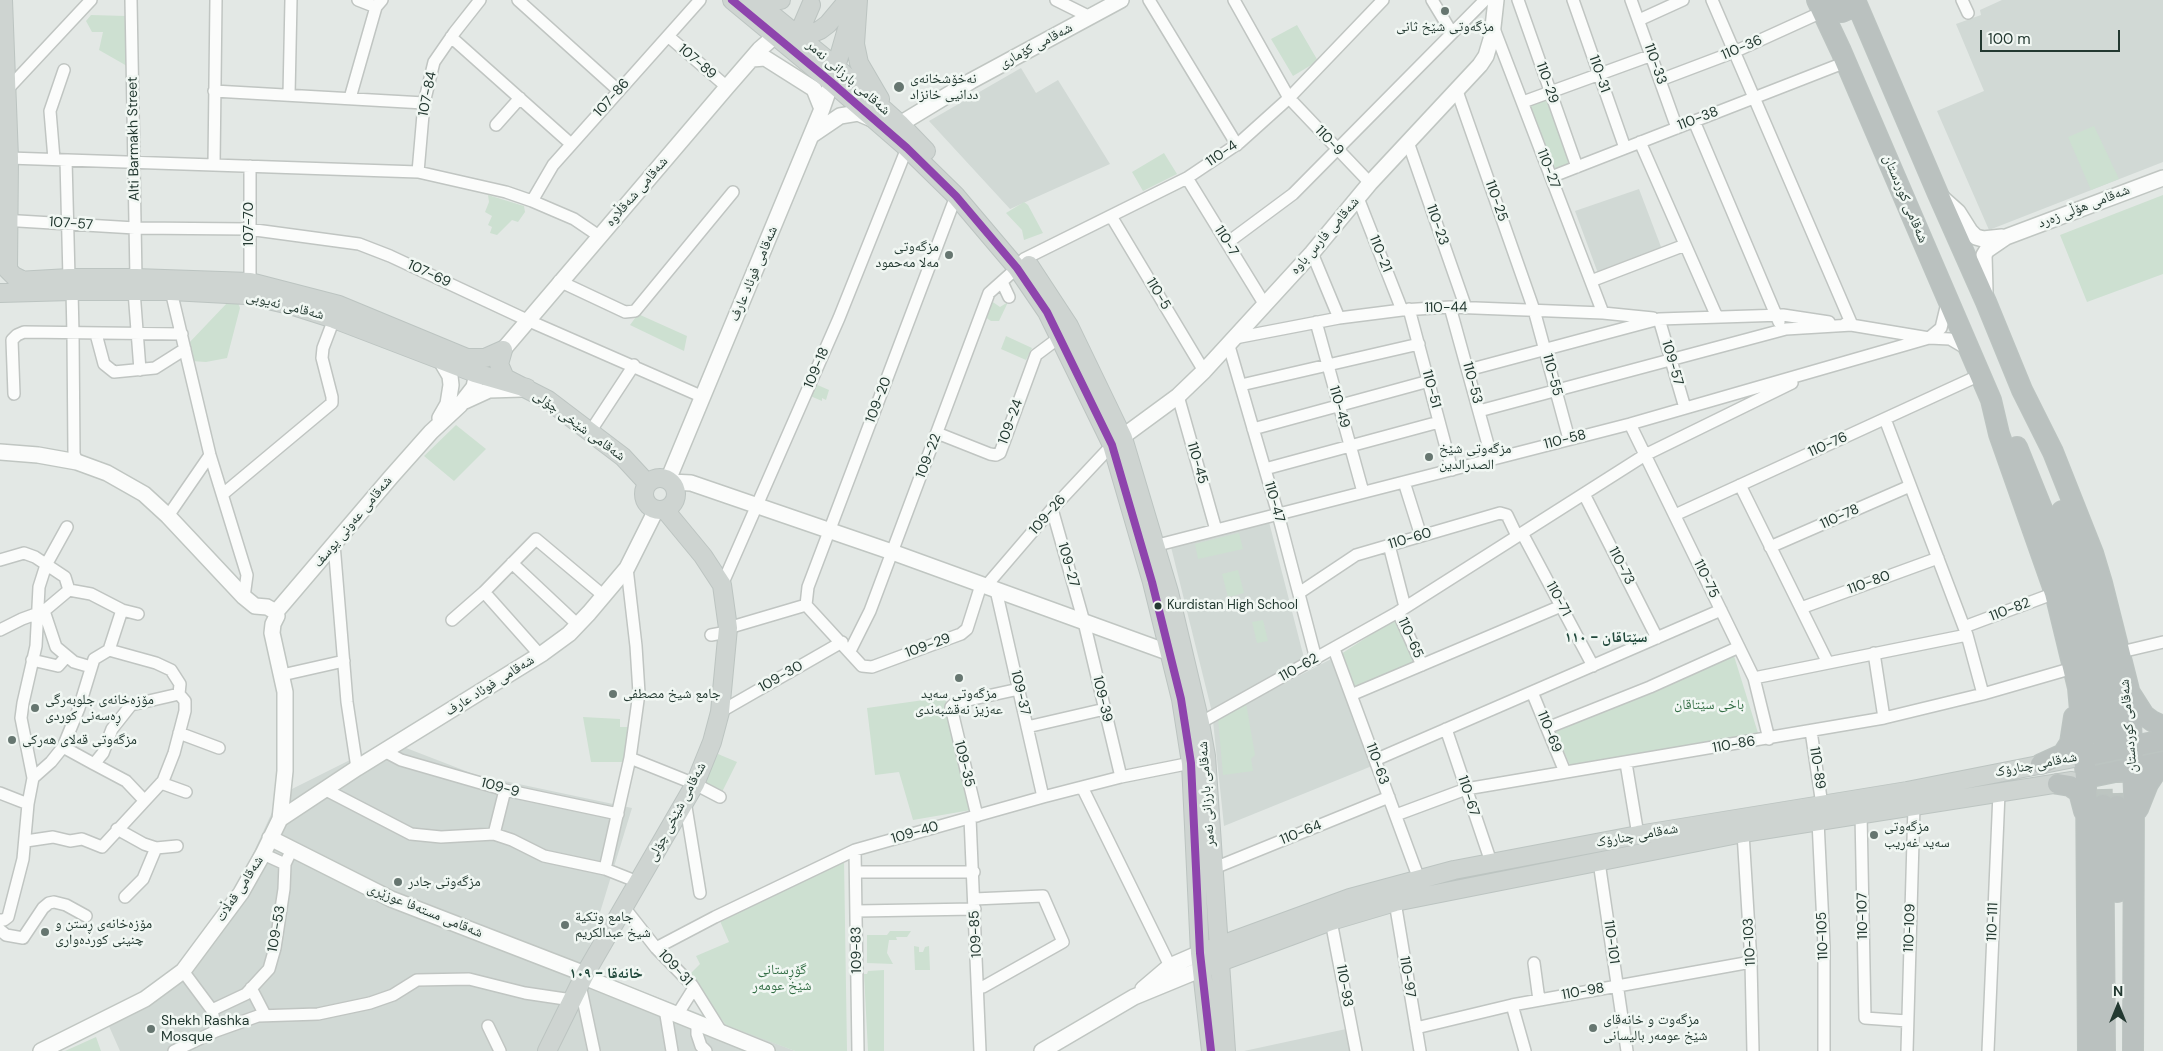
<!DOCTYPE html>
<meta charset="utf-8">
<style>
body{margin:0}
#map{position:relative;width:2163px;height:1051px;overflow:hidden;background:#e3e8e5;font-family:"DM Sans",sans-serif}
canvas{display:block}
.north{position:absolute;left:2093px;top:981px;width:50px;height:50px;-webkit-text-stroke:4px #f1f7f3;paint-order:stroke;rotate:0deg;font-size:14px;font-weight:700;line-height:20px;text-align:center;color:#233931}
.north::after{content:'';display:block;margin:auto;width:18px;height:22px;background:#233931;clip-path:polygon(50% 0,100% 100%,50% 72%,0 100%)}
.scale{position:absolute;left:1980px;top:30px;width:140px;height:22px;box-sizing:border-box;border:2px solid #233931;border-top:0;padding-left:6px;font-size:15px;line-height:18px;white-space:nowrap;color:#233931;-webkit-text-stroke:4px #f1f7f3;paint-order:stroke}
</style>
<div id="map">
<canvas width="2163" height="1051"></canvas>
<div class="north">N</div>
<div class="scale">100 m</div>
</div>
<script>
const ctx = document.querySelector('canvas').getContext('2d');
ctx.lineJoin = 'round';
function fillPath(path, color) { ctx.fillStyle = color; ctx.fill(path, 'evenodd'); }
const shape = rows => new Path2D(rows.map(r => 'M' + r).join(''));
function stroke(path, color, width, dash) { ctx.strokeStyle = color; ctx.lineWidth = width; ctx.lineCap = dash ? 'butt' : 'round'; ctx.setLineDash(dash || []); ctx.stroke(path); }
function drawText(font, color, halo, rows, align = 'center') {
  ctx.font = font + ' "DM Sans","Noto Naskh Arabic",sans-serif'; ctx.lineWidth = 5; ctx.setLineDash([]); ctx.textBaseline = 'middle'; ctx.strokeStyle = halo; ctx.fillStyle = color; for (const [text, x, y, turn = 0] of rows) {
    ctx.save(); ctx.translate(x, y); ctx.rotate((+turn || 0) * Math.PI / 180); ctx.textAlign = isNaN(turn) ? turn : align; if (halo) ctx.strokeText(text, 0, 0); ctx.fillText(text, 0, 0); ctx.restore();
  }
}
fillPath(shape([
 [2002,0,2163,0,2163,162,1989,230,1937,111,1984,91,1956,24,1981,15,1980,10],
 [1021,68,1036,93,1058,80,1110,164,1010,209,929,121],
 [1639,189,1663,252,1599,276,1575,211],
 [1269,522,1304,658,1212,712,1171,547],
 [1333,658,1372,766,1224,826,1213,721],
 [388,741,476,775,632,808,583,968,795,1051,120,1051,104,1015,177,970,232,899,280,795],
 [1346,1029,1351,1051,1244,1051]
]), '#d1d9d5');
fillPath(shape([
 [91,15,126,16,127,66,99,50,103,32,92,32,86,21],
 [1297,25,1318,61,1293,76,1271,39],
 [1547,99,1570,163,1555,169,1530,105],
 [2094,126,2119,179,2091,190,2068,137],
 [1164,153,1177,174,1143,191,1132,172],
 [488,195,524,206,525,212,518,222,512,220,497,235,490,233,492,227,488,225,492,216,485,212,489,202],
 [2163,195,2163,274,2087,302,2060,235],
 [1024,202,1028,205,1043,233,1024,240,1022,230,1006,213],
 [990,300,1000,307,1008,302,999,321,991,321,985,317],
 [228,302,238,303,240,308,227,358,206,362,191,361,187,345],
 [638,314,687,336,684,351,630,325],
 [1006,336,1032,348,1026,360,1001,349],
 [813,383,829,390,826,400,822,398,822,401,808,395],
 [456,425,486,449,454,481,424,456],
 [1239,533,1243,549,1198,559,1195,544],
 [1238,570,1244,593,1228,597,1222,574],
 [1395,619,1414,663,1355,689,1341,654],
 [1263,620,1268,641,1257,643,1252,622],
 [1734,656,1758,733,1570,765,1555,732],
 [945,697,971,810,913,820,899,772,875,775,867,708],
 [1246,703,1255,755,1251,759,1253,771,1223,775,1218,718],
 [583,717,620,719,620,727,629,727,623,762,591,762],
 [718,754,737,762,722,792,701,787],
 [844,859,847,1051,795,1051,726,1025,688,976,700,964,696,956,729,942,720,921],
 [890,931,911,931,907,937,896,937,897,940,889,940,887,953,893,964,867,963,867,935,887,935],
 [914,946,919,947,919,952,923,952,925,947,929,946,930,970,915,970],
 [884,970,884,1051,868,1051,864,974,867,974,868,971],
 [96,1037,101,1051,65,1051]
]), '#cde0d1');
stroke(shape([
 [2115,733,2117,806],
 [2102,759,2103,805]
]), '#bdc5c1', 20, [20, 10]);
const street = shape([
 [131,0,136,278],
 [358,0,376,7],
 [518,0,619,91],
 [1056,0,1090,17],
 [1149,0,1237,145],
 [1234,0,1289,98,1370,183],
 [1432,0,1452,33],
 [1518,0,1577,167],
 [1573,0,1625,148],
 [1631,0,1677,128],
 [1962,0,1968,13],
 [1639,20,1683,0],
 [1493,26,1603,313],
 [668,36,727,87],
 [451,37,571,144],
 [1660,80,1734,52,1822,12],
 [214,91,424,103],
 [1457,91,1534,310,1569,439],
 [4,93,91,0],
 [289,95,291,0],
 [350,98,376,7,382,0],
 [1523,102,1652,55],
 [1694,121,1779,322],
 [496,125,520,98],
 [1408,142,1466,308],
 [1640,142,1717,317],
 [9,158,418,172,506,192,532,201,574,219,599,236],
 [54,159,50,111,64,70],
 [66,160,69,278,72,291,73,334,74,454,77,462],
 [214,165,216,0],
 [250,166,250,282],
 [418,172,424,103,434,62,454,33,480,0],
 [1551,177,1846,62],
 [1187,178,1265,305],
 [1358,198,1402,310],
 [532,201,553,165,700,0],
 [1111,216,1204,371],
 [2,220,135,228,248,229,359,244,390,256,527,320,703,397],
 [1227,243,1293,194,1485,0],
 [1312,253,1339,318],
 [1024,259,1187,178,1239,143,1289,98,1383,0],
 [559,281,625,312,635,311,733,192],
 [1591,281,1685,245],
 [1002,282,1009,297],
 [134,291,140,370],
 [171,291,210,455,247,575,244,597],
 [1450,307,1492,459],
 [1409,309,1452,470],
 [1659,319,1685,408],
 [1316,322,1363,492],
 [1845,324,1929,338,1941,328,1947,303],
 [96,334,104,364,114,372,155,368,185,349],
 [1235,338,1339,318,1402,310,1450,307,1603,313,1653,318],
 [1229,346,1278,514,1316,659],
 [1468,370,1659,319,1783,315,1829,322],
 [1241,385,1419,344],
 [14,394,12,340,17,335,24,332,182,334],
 [1178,396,1216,530],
 [1479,411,1786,329,1852,325,1712,0],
 [1885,419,1967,635,1983,694],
 [1630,424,1754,678,1769,739],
 [1253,429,1429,381],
 [590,432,634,365],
 [937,433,990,454,996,455,1000,453,1036,355,1060,337],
 [1265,469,1439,422],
 [1404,482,1421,536],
 [1740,485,1828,663],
 [223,494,332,403,332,397,322,358,323,348,334,319],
 [1584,494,1657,638],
 [1052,509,1084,622,1121,777],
 [1675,515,1980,375],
 [168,516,210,455],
 [1522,533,1593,666],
 [334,544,347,702,357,768],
 [1389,545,1405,607],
 [1154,546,1630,424,1929,338,1950,339,1967,349],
 [1770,547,1910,486],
 [0,560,24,553,35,557,65,577,69,590],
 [512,563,578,625],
 [722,585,839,318,907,148],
 [986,586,1052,509,1112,445],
 [996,590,1043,797],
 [484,592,540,655],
 [1299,593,1356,555,1500,513,1507,515,1517,536],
 [806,605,808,587,956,196],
 [1801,608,1938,558],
 [122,610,138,614],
 [44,611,56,647,74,662,91,667],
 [1398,612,1422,665],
 [452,620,484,592,536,539,604,596],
 [1964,627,2055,593],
 [728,628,806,605,862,666,872,667,961,634,967,629,981,585],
 [0,630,22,619,44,611,69,590,91,594,122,610,109,650],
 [711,635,727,632],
 [1334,649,1419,879],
 [850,651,870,611,989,293,1017,268],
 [2121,652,2163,642],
 [1874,653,1884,718],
 [32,660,58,666,67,656],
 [282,675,344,661],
 [1754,678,1967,635],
 [1532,692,1565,772],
 [1351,695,1561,606],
 [720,712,842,642],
 [1200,723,1398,612,1645,455,1792,383],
 [1027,727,1105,709],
 [1547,728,1650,687,1739,647],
 [1446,729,1491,862],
 [1811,731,1822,805],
 [179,733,219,748],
 [384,751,401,760,505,790,618,814],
 [630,758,695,784,720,797],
 [1375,760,1721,610],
 [1626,763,1638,835],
 [94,764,126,781,144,800],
 [33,778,21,718,23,703,36,646,39,587,46,565,67,527],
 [161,783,186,792],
 [1082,787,1170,966],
 [330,792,411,834,441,837,494,834,512,840,544,856,605,869,638,882],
 [0,793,28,804],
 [685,801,700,893],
 [1861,814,1865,1018,1907,1021],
 [1396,815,1466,789,1884,718,1983,694,2073,668],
 [977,816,951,707,955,703,1019,689],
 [970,818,980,1051],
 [1818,821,1824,946,1824,1051],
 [117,829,144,844,156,848,177,846],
 [1743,833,1751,962,1753,1051],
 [494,834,505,790],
 [26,841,53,837,70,841,82,839,102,847,163,781,174,753,185,711,185,701,179,694,180,684,171,670,156,663,109,650,94,659,79,708,63,747],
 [855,850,858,1051],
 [263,854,285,864],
 [1599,862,1627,1051],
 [605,869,630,758,639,693,636,646,627,568],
 [1212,869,1389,797],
 [856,872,974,872],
 [125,897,143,879,156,848],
 [974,899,1043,896,1063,942,983,987,978,987],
 [1395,902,1420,1051],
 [623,906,656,948,692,985,722,1033],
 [857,911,975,909],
 [0,920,4,920,8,917,23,859,28,804,33,778,51,762,63,747,94,764,103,753,112,729,131,705,179,694],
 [1331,921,1356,1051],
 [0,930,6,935,23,938,43,908,49,903,54,902,66,905,86,916],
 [656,948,715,917,855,850,1043,797,1121,777,1191,763],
 [1534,963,1539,1000],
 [183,971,212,1010,216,1031],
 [580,985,594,1051],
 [251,988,265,1015],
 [1512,1005,1525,1051],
 [665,1009,672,1051],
 [212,1010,246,994,269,969,275,948,284,889,285,864,292,849],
 [677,1015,694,988],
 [697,1023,697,1034,701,1046,706,1051],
 [488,1026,500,1051],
 [1416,1028,1512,1005,1751,962],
 [174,1051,216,1031,258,1016,318,1014,370,1003,393,995,417,980,469,979,525,993,572,1000],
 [1907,1051,1914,806],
 [1988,1051,1999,793]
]);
const secondary = shape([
 [752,59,765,58,814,89,822,109],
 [900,124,971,81,1121,0],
 [812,135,840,116,858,113,872,119],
 [1940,196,1958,212,1970,231,1976,237,1983,239,2002,237],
 [1985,291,1984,255,1987,250,2006,237,2163,178],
 [503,350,727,87,760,49,775,36],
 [465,401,489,390,522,389],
 [440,418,448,404,451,385,450,376,440,359],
 [1114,443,1178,396,1204,371,1312,253,1370,183,1480,65,1486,56,1492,36,1496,0],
 [0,452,38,455,77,462,107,473,144,494,168,516,244,597,255,606,267,607,276,612],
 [668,480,822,109,835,72],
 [671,482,691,483,892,552,1170,653],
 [276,612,391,477,431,432,460,405,474,387,476,378,473,364],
 [280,819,357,768,543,653,569,634,589,613,627,568,656,510],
 [270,838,391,899,585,974],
 [584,977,767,1051],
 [1143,989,1170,966,1200,953],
 [41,1051,145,999,183,971,241,893,263,854,280,819,285,771,285,692,272,633,273,624,277,616,276,612],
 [1042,1051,1134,997,1202,969]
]);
const primary = shape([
 [3,0,9,158,8,270,14,276,24,281],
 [732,0,831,82,907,148,956,196,1017,268,1047,312,1112,445,1152,582,1181,699,1191,763,1200,953,1211,1051],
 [754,0,836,67,900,124,926,151],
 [769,0,781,0],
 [858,0,855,44,859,63,880,99],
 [793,38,801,38,820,30,828,24,848,0],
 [802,46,802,26,811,5],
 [836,67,849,22],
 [1029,265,1069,326,1123,438,1169,592,1200,723,1206,756,1226,1051],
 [17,281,69,278,136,278,250,282,339,305,467,358,485,358,503,350],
 [0,293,72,291,171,291,246,295,290,305,334,319,475,373,527,388],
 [503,350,499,364,505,378,548,400,623,457,647,483],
 '644 494a16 16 0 1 1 32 0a16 16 0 1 1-32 0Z',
 [1208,950,1350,898,1454,870,1638,835,1907,791,2084,756],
 [1209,966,1331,921,1395,902,1743,833,2072,781],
 [547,1051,585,974,695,784,712,742,720,712,728,628,722,585,703,556,665,510]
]);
const highway = shape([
 [1817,0,1841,51,1991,400,1999,434,2055,593,2078,688,2086,778,2088,1051],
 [1833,0,1838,10,1842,12,1851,8,1856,1],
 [1855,0,1938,194,1986,302,2022,390,2053,452,2093,553,2102,583,2129,690,2131,722,2134,791,2133,1051],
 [2017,447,2053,536,2087,639,2099,720],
 [2062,511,2079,557,2102,634,2115,717],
 [2130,693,2144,715,2152,721,2163,726],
 [2081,719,2091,731,2097,734,2108,733,2123,726,2127,722,2129,708],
 [2084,756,2163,740],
 [2041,764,2063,754,2070,743,2074,717],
 [2086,778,2163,762],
 [2058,784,2070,786,2079,792,2084,811],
 [2103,805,2105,1051],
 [2138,809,2148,784,2156,772,2163,767],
 [2117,892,2117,806]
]);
stroke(street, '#c0c5c2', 14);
stroke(secondary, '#c0c6c2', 18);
stroke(primary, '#bcc4c1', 20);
stroke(highway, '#bcc4c1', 22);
stroke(street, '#fbfcfb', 11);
stroke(secondary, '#fbfcfb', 15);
stroke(primary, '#ced4d1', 18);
stroke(highway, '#bac1bf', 20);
stroke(shape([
 [732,0,831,82,907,148,956,196,1017,268,1047,312,1112,445,1152,582,1181,699,1191,763,1200,953,1211,1051]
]), '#8e44ad', 8);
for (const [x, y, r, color] of [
 [1445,11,5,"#667670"],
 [899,87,6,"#667670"],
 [949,255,5,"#667670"],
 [1429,457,5,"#667670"],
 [1158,606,4.5,"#233931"],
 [959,678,5,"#667670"],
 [613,694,5,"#667670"],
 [35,708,5,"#667670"],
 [12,740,5,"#667670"],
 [1874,835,5,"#667670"],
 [398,882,5,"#667670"],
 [565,925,5,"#667670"],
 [45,932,5,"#667670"],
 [1593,1028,5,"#667670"],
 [151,1029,5,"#667670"]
]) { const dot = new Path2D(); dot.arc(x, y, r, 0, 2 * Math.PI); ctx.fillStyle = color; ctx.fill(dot); stroke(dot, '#f1f7f3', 2); }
drawText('13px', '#233931', '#f1f7f3', [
 ["Kurdistan High School",1167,606]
], 'left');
drawText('14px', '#233931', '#f1f7f3', [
 ["مزگەوتی شێخ ثانی",1445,27,"center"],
 ["نەخۆشخانەی",910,79],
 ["ددانیی خانزاد",910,95],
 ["مزگەوتی",939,247,"right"],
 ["مەلا مەحمود",939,263,"right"],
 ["مزگەوتی شێخ",1439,449],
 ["الصدرالدين",1439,465],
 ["جامع شيخ مصطفى",623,694],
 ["مزگەوتی سەید",959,694,"center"],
 ["عەزیز نەقشبەندی",959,710,"center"],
 ["مۆزەخانەی جلوبەرگی",45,700],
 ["ڕەسەنی کوردی",45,716],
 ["مزگەوتی قەلای هەرکی",22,740],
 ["مزگەوتی",1884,827],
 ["سەید غەریب",1884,843],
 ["مزگەوتی جادر",408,882],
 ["جامع وتكية",575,917],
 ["شيخ عبدالكريم",575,933],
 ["مۆزەخانەی ڕستن و",55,924],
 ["چنینی کوردەواری",55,940],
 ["مزگەوت و خانەقای",1603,1020],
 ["شێخ عومەر بالیسانی",1603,1036],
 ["Shekh Rashka",161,1021],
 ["Mosque",161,1037]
], 'left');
drawText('14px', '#233931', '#f1f7f3', [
 ["شەقامی کۆماری",1036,46,-28],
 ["110-36",1742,48,-23],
 ["107-89",697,62,41],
 ["110-33",1655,64,71],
 ["110-31",1599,74,71],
 ["شەقامی بارزانی نەمر",848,78,41],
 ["110-29",1547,83,71],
 ["107-84",428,94,-79],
 ["107-86",612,98,-48],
 ["110-38",1698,119,-21],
 ["Alti Barmakh Street",134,139,-91],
 ["110-9",1329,141,47],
 ["110-4",1222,154,-35],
 ["110-27",1548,169,69],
 ["شەقامی شەقڵاوە",637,192,-49],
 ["شەقامی کوردستان",1905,199,67],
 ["110-25",1496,201,71],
 ["شەقامی هۆڵی زەرد",2084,207,-21],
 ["107-57",71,224,4],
 ["107-70",249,224,-90],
 ["110-23",1437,225,71],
 ["شەقامی فارس باوە",1325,236,-49],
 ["110-7",1226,241,58],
 ["110-21",1380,254,68],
 ["107-69",429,274,25],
 ["شەقامی فوئاد عارف",754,274,-67],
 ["110-5",1158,294,59],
 ["شەقامی ئەیوبی",285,306,14],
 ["110-44",1446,308,-1],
 ["109-57",1672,363,74],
 ["109-18",817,368,-67],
 ["110-55",1552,375,75],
 ["110-53",1472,383,75],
 ["110-51",1431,389,75],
 ["109-20",879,400,-69],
 ["110-49",1339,407,74],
 ["109-24",1011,422,-70],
 ["شەقامی شێخی چۆلی",579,426,36],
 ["110-58",1565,440,-14],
 ["110-76",1828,445,-24],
 ["109-22",929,456,-69],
 ["110-45",1197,463,74],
 ["110-47",1274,502,74],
 ["109-26",1048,515,-49],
 ["110-78",1840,517,-24],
 ["شەقامی عەونی یوسف",353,522,-50],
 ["110-60",1410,539,-16],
 ["109-27",1068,565,74],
 ["110-73",1621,566,63],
 ["110-75",1706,579,64],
 ["110-80",1869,583,-20],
 ["110-71",1558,599,62],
 ["110-82",2010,610,-21],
 ["110-65",1410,638,66],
 ["109-29",928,646,-20],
 ["110-62",1299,668,-29],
 ["109-30",781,677,-30],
 ["شەقامی فوئاد عارف",490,686,-32],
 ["109-37",1020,693,77],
 ["109-39",1102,699,77],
 ["شەقامی کوردستان",2129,726,-95],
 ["110-69",1549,732,68],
 ["110-86",1734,745,-10],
 ["109-35",964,764,76],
 ["110-63",1377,764,70],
 ["شەقامی چنارۆک",2036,765,-11],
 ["110-89",1817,768,81],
 ["109-9",500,788,15],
 ["شەقامی بارزانی نەمر",1207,794,-94],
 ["110-67",1468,796,72],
 ["شەقامی شێخی چۆلی",677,812,-62],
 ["109-40",915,833,-16],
 ["110-64",1301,833,-22],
 ["شەقامی چنارۆک",1637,836,-10],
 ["شەقامی قەڵات",240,889,-57],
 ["شەقامی مستەفا عوزێری",425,911,22],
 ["110-107",1863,916,-91],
 ["110-111",1993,922,-88],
 ["110-109",1910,928,-88],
 ["109-53",277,929,-80],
 ["109-85",976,934,-93],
 ["110-105",1823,936,-92],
 ["110-101",1611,942,82],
 ["110-103",1750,942,-93],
 ["109-83",857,950,-91],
 ["109-31",675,968,47],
 ["110-97",1407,977,81],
 ["110-93",1344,986,80],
 ["110-98",1583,992,-10]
]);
drawText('14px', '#316c43', '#f1f7f3', [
 ["باخی سێتاقان",1709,705],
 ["گۆڕستانی",782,970],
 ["شێخ عومەر",782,986]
]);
drawText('bold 15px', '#21493c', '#f1f7f3', [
 ["سێتاقان - ١١٠",1606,638],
 ["خانەقا - ١٠٩",606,974]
]);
</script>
